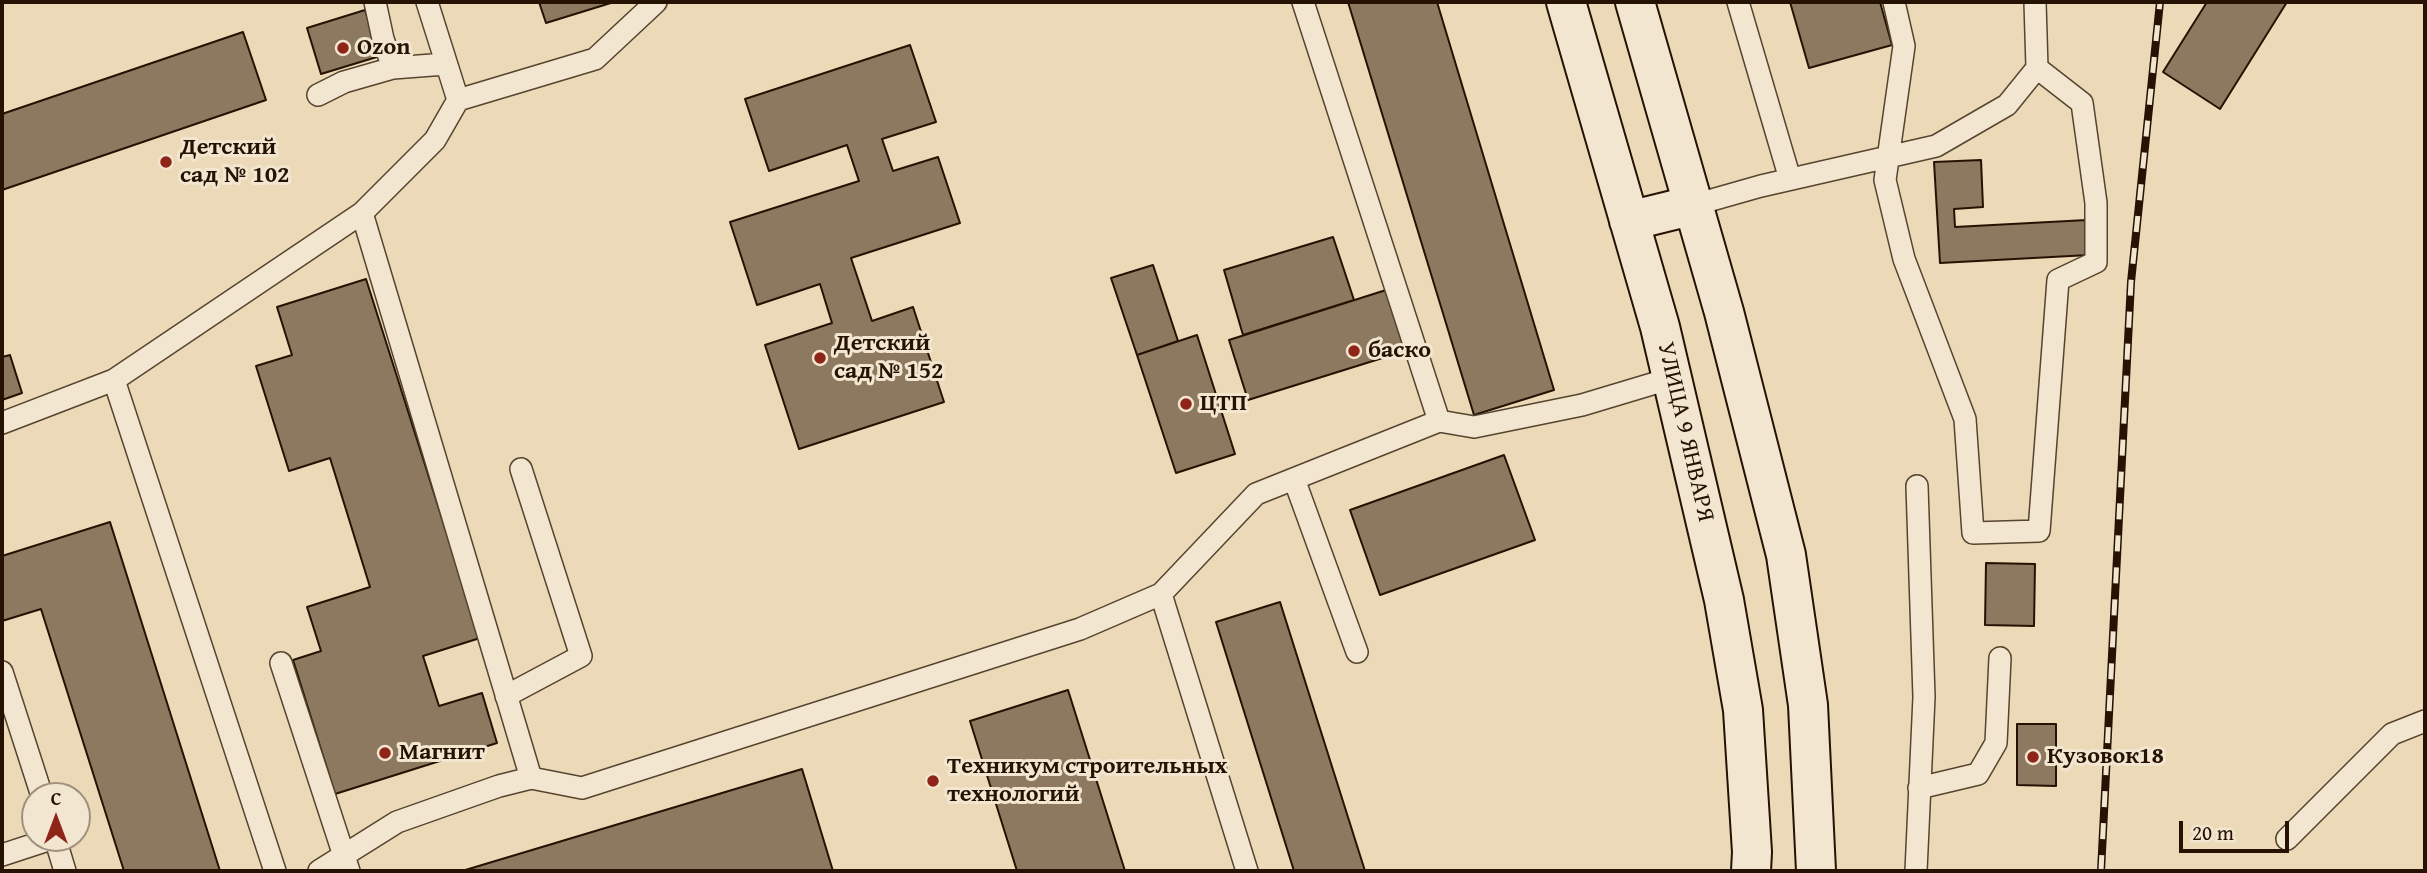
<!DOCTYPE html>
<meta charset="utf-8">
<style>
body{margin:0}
#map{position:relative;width:2427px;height:873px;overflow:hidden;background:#ebd9b7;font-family:"Gentium Book Plus",serif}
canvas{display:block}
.frame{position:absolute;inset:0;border:4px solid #251202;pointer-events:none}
.north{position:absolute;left:21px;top:782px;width:70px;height:70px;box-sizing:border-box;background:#f2e6d0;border:2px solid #a0917e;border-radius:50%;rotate:0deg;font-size:19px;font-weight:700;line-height:28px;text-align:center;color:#251202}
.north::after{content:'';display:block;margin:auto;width:24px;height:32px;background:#8f2418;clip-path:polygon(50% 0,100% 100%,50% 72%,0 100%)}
.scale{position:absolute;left:2179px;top:821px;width:110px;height:32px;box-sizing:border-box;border:4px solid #251202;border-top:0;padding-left:9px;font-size:21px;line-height:24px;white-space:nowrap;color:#251202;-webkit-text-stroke:5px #f2e6d0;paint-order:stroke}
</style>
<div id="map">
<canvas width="2427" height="873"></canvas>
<div class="frame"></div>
<div class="north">С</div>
<div class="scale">20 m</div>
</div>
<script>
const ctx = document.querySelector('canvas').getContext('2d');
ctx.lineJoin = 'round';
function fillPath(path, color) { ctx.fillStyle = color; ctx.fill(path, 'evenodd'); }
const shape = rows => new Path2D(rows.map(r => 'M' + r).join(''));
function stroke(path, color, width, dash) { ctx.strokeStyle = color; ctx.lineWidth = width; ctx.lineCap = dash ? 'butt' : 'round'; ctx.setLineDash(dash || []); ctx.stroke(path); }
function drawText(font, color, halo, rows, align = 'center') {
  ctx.font = font + ' "Gentium Book Plus",serif'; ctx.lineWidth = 6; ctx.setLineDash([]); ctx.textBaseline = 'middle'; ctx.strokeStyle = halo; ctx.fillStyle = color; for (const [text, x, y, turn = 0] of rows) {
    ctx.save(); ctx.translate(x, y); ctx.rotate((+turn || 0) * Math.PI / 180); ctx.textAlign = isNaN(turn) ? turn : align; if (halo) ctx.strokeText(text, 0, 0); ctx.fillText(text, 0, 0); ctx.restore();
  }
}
const building = shape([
 [539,2,614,2,546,23,539,2],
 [1348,2,1437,2,1554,390,1474,415,1348,2],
 [1790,2,1880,2,1892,45,1809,68,1790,2],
 [2207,2,2287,2,2220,109,2163,72,2207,2],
 [365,10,380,56,321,74,307,28,365,10],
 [243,32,266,100,2,190,2,114,243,32],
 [910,45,936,122,882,139,893,171,938,157,960,223,851,258,872,321,913,307,944,402,799,449,765,345,832,323,820,284,757,305,730,222,859,181,847,145,769,171,745,99,910,45],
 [1981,160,1983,207,1954,209,1955,227,2087,220,2089,255,1940,263,1934,162,1981,160],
 [1333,237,1354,300,1243,335,1224,270,1333,237],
 [1153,265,1178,341,1137,355,1111,278,1153,265],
 [366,279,480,638,423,656,439,706,482,693,497,743,335,794,293,660,321,651,307,607,370,587,330,458,289,471,256,366,292,355,277,307,366,279],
 [1386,290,1405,351,1248,400,1229,340,1386,290],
 [1197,335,1235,454,1176,473,1137,355,1197,335],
 [10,355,22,393,2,400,2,357,10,355],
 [1504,455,1535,540,1380,595,1350,510,1504,455],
 [110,522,220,871,124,871,41,609,2,621,2,556,110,522],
 [1986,563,2035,564,2034,626,1985,625,1986,563],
 [1280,602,1365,871,1294,871,1216,622,1280,602],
 [1068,690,1125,871,1017,871,970,721,1068,690],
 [2017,724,2056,724,2056,786,2017,785,2017,724],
 [802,769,833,871,462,871,802,769]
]);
fillPath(building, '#8c7960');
stroke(building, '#251202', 2);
const lane = shape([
 [375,2,383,39,393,68],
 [427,2,458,100],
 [1303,2,1439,421],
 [1738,2,1790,179],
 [1894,2,1904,46,1885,180,1904,259,1965,419,1973,533,2039,531,2058,280,2096,262,2096,203,2082,103,2037,68],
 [318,95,344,82,393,68,445,64],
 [1694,205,1761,186,1936,146,2007,105,2037,68,2035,2],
 [362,213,531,778],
 [114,380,362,213,435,140,458,100,595,59,656,2],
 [2,423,114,380,275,871],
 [1294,479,1357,652],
 [281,663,349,871],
 [2,672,42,796],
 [506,696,581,656,521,469],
 [1919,788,1978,774,1996,743,2000,658],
 [55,838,65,871],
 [2287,839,2392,734,2425,721],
 [2,855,54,838],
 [319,871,397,822,499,786,531,778,582,788,1080,629,1161,594],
 [1247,871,1161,594,1256,494,1439,421,1474,427,1582,405,1672,378],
 [1916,871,1924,697,1917,486]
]);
const secondary = shape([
 [1566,2,1660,327,1724,600,1743,710,1752,852,1751,871],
 [1635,2,1724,312,1786,555,1808,705,1816,871],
 [1629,221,1694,205]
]);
stroke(lane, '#56442f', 24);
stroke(secondary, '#251202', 42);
stroke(lane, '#f2e6d0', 21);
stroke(secondary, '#f2e6d0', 38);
const rail = shape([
 [2101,871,2131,282,2160,2]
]);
stroke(rail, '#251202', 8);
stroke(rail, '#f2e6d0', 5, [16]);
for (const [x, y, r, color] of [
 [343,48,7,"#8f2418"],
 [166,162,7,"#8f2418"],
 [1354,351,7,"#8f2418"],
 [820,358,7,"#8f2418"],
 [1186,404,7,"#8f2418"],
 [385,753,7,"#8f2418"],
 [2033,757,7,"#8f2418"],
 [933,781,7,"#8f2418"]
]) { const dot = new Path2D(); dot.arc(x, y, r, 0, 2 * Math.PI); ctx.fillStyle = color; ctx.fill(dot); stroke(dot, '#f2e6d0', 2.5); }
drawText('bold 24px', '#251202', '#f2e6d0', [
 ["Ozon",357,48],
 ["Детский",180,148],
 ["сад № 102",180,176],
 ["Детский",834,344],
 ["сад № 152",834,372],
 ["баско",1368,351],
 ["ЦТП",1200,404],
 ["Магнит",399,753],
 ["Кузовок18",2047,757],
 ["Техникум строительных",947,767],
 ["технологий",947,795]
], 'left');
drawText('24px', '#251202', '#f2e6d0', [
 ["УЛИЦА 9 ЯНВАРЯ",1685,432,77]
]);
</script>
